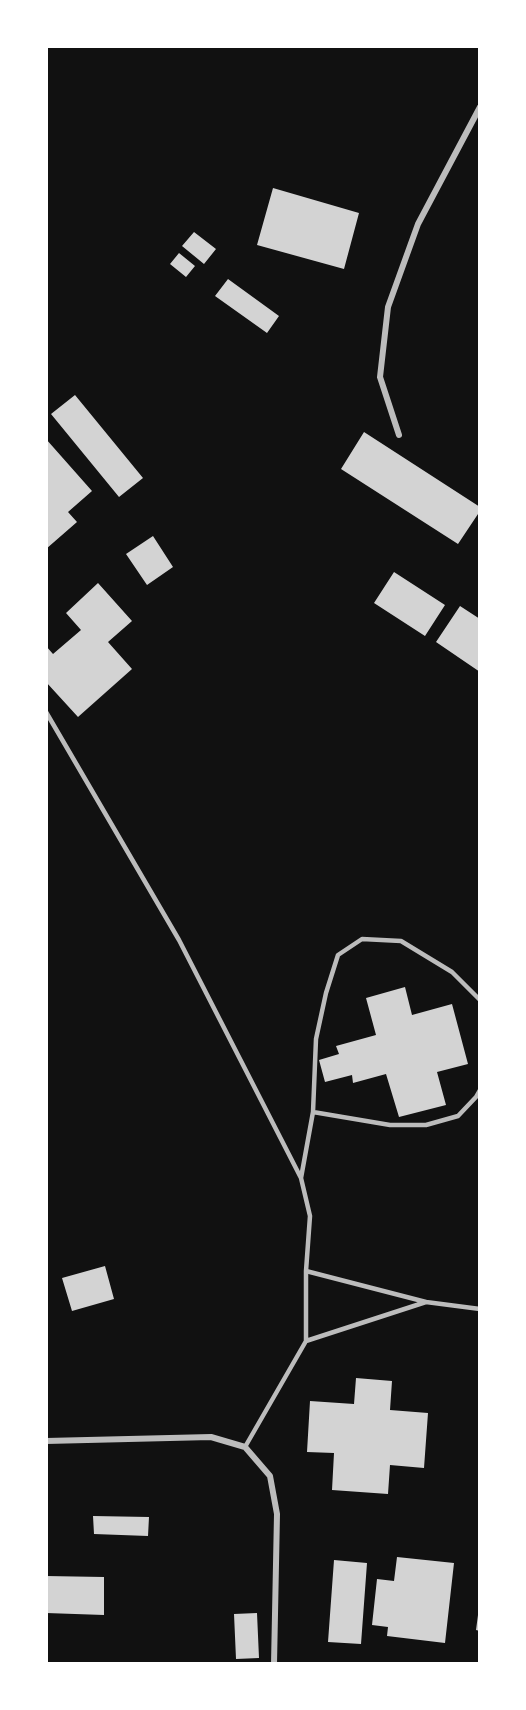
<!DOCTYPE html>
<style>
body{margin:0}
#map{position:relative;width:526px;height:1710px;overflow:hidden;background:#111;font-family:"Asap Condensed",sans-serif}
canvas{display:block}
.frame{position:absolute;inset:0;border:48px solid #fff;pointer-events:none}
</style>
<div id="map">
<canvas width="526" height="1710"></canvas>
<div class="frame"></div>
</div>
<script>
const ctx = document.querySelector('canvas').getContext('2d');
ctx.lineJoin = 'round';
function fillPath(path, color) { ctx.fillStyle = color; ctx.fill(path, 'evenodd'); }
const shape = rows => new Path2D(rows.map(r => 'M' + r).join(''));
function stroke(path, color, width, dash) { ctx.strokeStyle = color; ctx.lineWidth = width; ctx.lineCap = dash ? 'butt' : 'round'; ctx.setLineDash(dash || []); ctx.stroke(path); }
fillPath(shape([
 [273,188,359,213,344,269,257,245],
 [194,232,216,249,204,264,182,246],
 [179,253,195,266,186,277,170,264],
 [228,279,279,316,267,333,215,296],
 [75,395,143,478,119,497,51,414],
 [364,432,480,507,480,511,458,544,341,469],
 [46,439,92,491,68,512,77,522,46,549],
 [153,536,173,567,147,585,126,554],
 [394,572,445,605,425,636,374,603],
 [98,583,132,621,108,642,132,669,78,717,46,682,46,646,53,654,81,630,66,613],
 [460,606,480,619,480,672,436,642],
 [405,987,412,1015,452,1004,468,1064,437,1072,446,1105,399,1117,386,1074,353,1083,352,1075,325,1082,319,1060,339,1054,336,1046,376,1035,366,998],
 [105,1266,114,1299,72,1311,62,1278],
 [356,1378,392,1381,390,1410,428,1413,424,1468,390,1465,388,1494,332,1490,334,1453,307,1452,310,1401,354,1404],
 [93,1516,149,1517,148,1536,94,1534],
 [397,1557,454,1563,445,1643,387,1636,388,1627,372,1625,377,1579,394,1581],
 [334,1560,367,1563,361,1644,328,1642],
 [46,1576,104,1577,104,1615,46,1613],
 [257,1613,259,1658,236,1659,234,1614],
 [478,1615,480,1615,480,1631,476,1630]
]), '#d3d3d3');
stroke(shape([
 [46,712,179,940,301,1178,310,1216,306,1271,306,1341],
 [313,1112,390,1125,426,1125,458,1116,476,1097,480,1090],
 [301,1178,313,1112,316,1039,326,993,338,955,362,939,401,941,452,972,480,1000],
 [306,1271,426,1302],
 [245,1447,306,1341,426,1302,480,1309]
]), '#bcbcbc', 4.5);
stroke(shape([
 [399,435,380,377,388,307,418,224,480,107],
 [46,1441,211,1437,245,1447,270,1476,277,1514,274,1664]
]), '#bcbcbc', 6);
</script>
